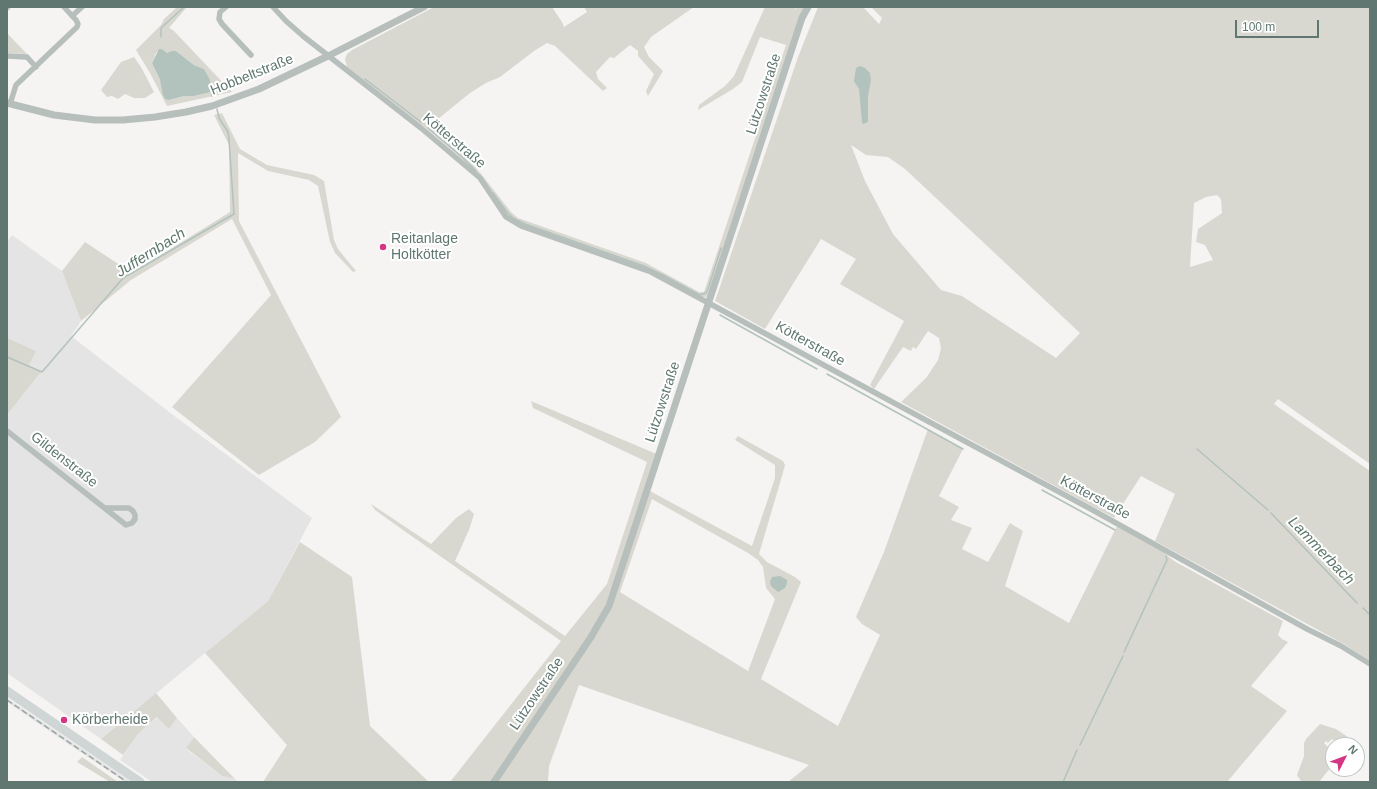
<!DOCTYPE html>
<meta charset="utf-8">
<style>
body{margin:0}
#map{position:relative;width:1377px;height:789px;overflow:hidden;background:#f6f4f3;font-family:Helvetica,sans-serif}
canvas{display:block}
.frame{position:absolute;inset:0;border:8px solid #5f7770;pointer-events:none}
.north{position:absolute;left:1325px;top:737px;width:40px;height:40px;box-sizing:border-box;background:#fff;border:1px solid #bfc9c6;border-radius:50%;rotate:48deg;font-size:11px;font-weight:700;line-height:16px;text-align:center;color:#5f7770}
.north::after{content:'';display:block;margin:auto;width:14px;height:18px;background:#d33682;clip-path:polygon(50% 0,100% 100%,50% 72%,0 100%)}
.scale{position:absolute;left:1235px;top:20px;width:84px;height:18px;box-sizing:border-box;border:2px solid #5f7770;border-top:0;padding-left:5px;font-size:12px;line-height:14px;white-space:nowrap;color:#5f7770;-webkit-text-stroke:3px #fff;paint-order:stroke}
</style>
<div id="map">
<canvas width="1377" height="789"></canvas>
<div class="frame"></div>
<div class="north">N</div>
<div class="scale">100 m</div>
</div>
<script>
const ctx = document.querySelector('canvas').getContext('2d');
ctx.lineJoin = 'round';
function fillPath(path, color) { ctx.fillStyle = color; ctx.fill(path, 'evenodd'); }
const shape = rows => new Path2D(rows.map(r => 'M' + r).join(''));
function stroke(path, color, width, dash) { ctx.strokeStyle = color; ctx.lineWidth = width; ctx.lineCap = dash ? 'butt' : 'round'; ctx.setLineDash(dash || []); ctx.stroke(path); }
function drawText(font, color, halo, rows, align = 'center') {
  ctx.font = font + ' Helvetica,sans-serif'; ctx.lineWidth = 4; ctx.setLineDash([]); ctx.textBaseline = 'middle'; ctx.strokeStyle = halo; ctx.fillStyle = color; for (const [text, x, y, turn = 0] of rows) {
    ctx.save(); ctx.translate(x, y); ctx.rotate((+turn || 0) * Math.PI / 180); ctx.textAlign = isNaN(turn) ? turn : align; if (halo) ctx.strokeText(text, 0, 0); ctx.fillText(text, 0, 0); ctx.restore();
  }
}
fillPath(shape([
 [12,235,62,271,81,321,71,336,177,418,312,518,268,601,101,739,7,673,7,415,41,372,29,365,35,351,8,339,7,340,7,242],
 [7,698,90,754,131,782,125,782,61,739,7,702],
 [158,717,169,729,177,718,194,737,186,749,222,776,235,779,238,782,152,782,120,760,138,734]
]), '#e4e4e4');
fillPath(shape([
 [177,7,187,7,169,28,173,30,232,92,167,106,150,73,136,50,161,25,164,19],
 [162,49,167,53,176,51,194,65,204,69,211,92,194,96,184,96,169,100,152,63,156,53],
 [434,7,552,7,562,22,564,27,587,12,584,7,694,7,651,37,644,47,649,57,663,71,648,96,646,91,654,74,638,56,638,51,630,45,614,58,610,57,596,72,598,79,607,88,603,91,555,46,547,43,534,51,500,77,486,83,470,93,438,119,424,121,466,156,482,175,511,212,518,218,646,263,699,292,704,292,786,45,760,37,742,82,733,89,698,110,699,105,725,86,734,76,765,7,794,7,796,9,798,7,804,7,709,294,706,297,700,298,651,272,521,226,506,217,480,178,462,159,427,129,347,67,345,59,347,54,352,50],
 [818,7,863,7,879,24,882,18,871,7,1370,7,1370,464,1278,399,1274,404,1370,471,1370,661,1342,643,1155,541,1175,494,1141,476,1114,518,901,402,926,378,938,360,941,348,939,338,928,331,916,349,913,347,911,351,903,347,874,389,870,385,904,321,840,284,856,259,821,239,765,329,715,301,798,57],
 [851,145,866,155,888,157,905,169,1080,333,1056,358,962,296,941,290,893,234,865,181],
 [1217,195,1221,199,1222,213,1198,229,1196,242,1205,245,1213,260,1190,267,1194,203,1206,197],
 [7,33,27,54,7,53],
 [134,57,141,67,154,92,145,98,134,98,125,94,118,99,112,96,107,97,101,90,121,62],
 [222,113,240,149,267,165,314,175,324,181,334,240,338,249,356,271,353,272,335,253,330,242,318,186,309,180,268,171,238,153,239,221,341,417,315,442,259,475,172,407,271,295,232,219,131,280,81,321,62,271,85,242,132,273,230,212,229,145,214,115],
 [7,338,36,351,29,365,41,372,7,415],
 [531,401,659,455,648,490,752,546,775,478,775,465,735,440,738,436,783,461,785,465,782,476,759,554,767,562,795,577,801,582,761,679,838,726,880,635,862,624,856,617,884,552,928,429,963,449,939,496,959,507,951,520,972,528,962,549,988,562,1010,523,1023,531,1005,586,1069,623,1118,524,1154,544,1174,561,1283,621,1278,635,1282,639,1288,642,1251,686,1287,711,1227,782,788,782,809,765,579,685,549,766,548,782,450,782,561,641,393,523,375,510,371,504,431,544,456,518,469,509,474,514,469,530,455,561,565,636,607,584,647,462,533,408],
 [652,499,748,553,758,560,763,567,766,588,775,599,748,671,620,592],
 [300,542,352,577,370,726,429,782,263,782,287,745,205,653,268,601],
 [156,693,177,718,169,729,157,717,138,734,123,755,101,739],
 [1320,724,1336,729,1348,737,1341,745,1339,745,1332,739,1328,743,1326,741,1324,743,1333,752,1331,767,1319,782,1302,782,1298,777,1297,775,1304,756,1304,743,1306,739],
 [194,737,235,779,222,776,186,748],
 [82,757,118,782,110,782,77,762]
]), '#d9d8d0');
fillPath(shape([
 [159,49,162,49,167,53,172,51,176,51,194,65,204,69,210,80,211,92,194,96,184,96,169,100,165,99,163,95,160,80,152,63],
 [860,66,865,68,870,73,871,80,868,96,868,122,863,124,862,122,859,89,854,81,856,68],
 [780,576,787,580,787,583,785,588,778,592,771,586,770,582,772,577]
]), '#b2c2bc');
stroke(shape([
 [161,37,161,28,184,7],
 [365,79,421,122],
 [211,91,212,96],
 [428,128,462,157,476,171],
 [493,193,507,212,513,218,525,224,644,266,663,275,700,295,706,293,708,289,721,248],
 [720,315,817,369],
 [7,357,42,372,123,278,234,214,229,139,228,132,219,118,217,109],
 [827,374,963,449],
 [1197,449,1268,510],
 [1042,490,1115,530],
 [1271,513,1357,603],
 [1363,608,1370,615],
 [1124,652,1167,560,1166,556],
 [1080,745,1123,656],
 [1063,782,1077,750]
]), '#b2c2bc', 1.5);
stroke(shape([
 [226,7,220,12,219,19,222,24,251,55],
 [273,7,286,21,303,36,421,128,480,178,506,217,521,226,651,272,1089,508,1307,629,1341,646,1370,664],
 [7,8,8,7],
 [72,16,82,7],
 [7,56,27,57,36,67],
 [10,104,16,85,77,27,78,24,76,20,64,7],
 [7,431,126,525,132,523,135,519,135,515,133,511,129,508,106,508]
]), '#b7bfbd', 5.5);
stroke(shape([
 [7,103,54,115,95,120,123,120,155,117,186,112,212,106,259,89,328,56,424,7],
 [494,782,591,637,609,606,802,18,808,7]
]), '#b7bfbd', 7);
stroke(shape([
 [7,691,140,782]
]), '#d0d6d5', 9);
stroke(shape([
 [7,700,127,782]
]), '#98a5a2', 1.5, [6, 3]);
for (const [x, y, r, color] of [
 [383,247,4,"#d33682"],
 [64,720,4,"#d33682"]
]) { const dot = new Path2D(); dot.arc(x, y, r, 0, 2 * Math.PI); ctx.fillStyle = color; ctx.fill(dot); stroke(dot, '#fff', 1.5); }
drawText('14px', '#5f7770', '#fff', [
 ["Hobbeltstraße",252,75,-22],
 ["Lützowstraße",764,94,-72],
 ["Kötterstraße",454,141,40],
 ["Kötterstraße",810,344,29],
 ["Lützowstraße",663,402,-72],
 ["Gildenstraße",64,460,38],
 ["Kötterstraße",1095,498,28],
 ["Lützowstraße",537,694,-56]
]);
drawText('14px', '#5f7770', '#fff', [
 ["Reitanlage",391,239],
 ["Holtkötter",391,255],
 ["Körberheide",72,720]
], 'left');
drawText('italic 15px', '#5e776c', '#fff', [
 ["Juffernbach",151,253,-32],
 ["Lammerbach",1321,551,46]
]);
</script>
